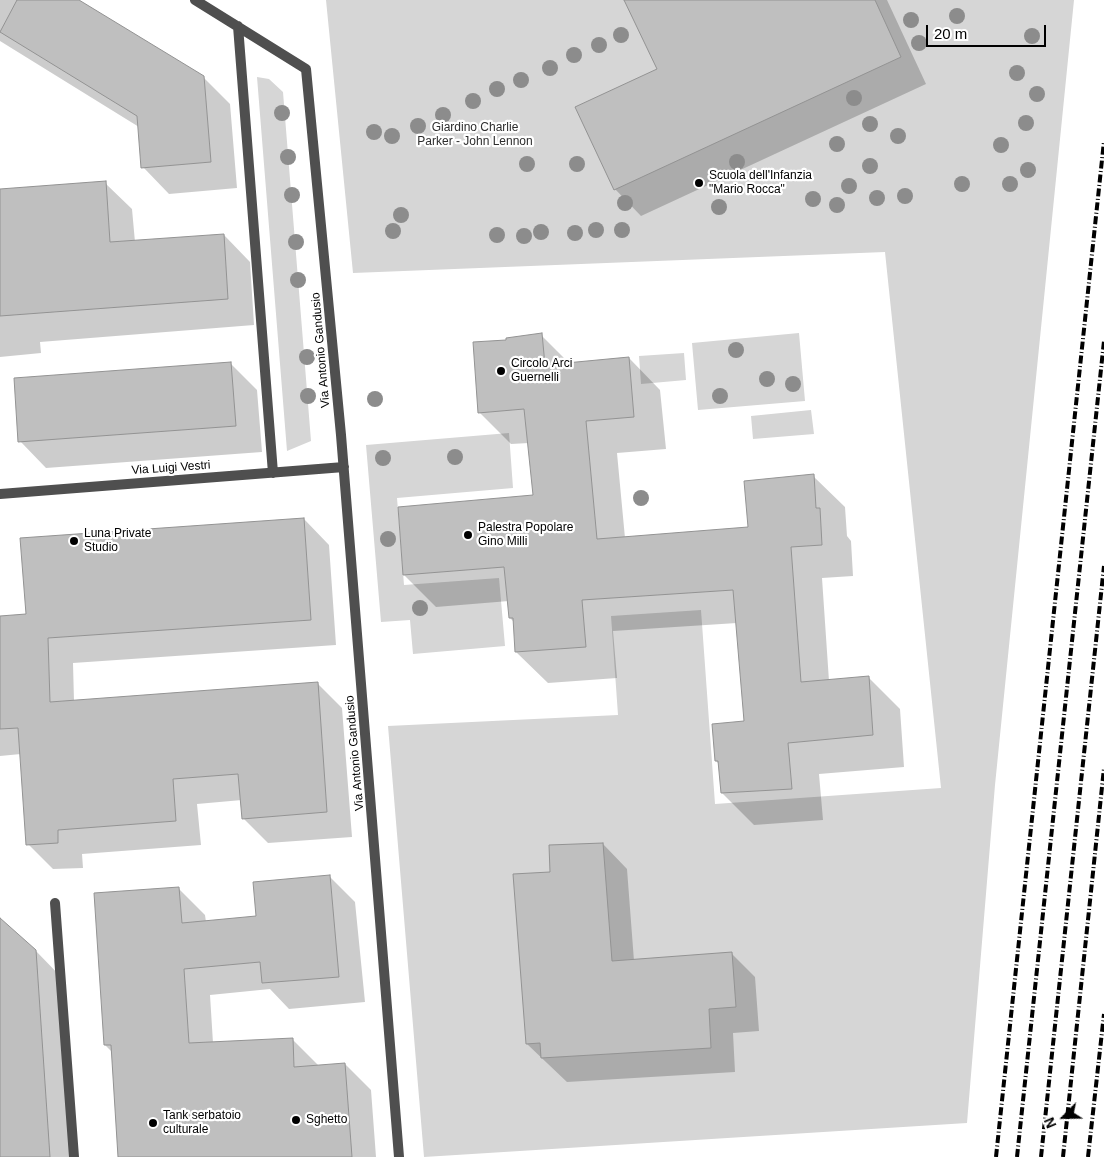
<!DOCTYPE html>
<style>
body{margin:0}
#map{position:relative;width:1104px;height:1157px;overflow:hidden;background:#fff;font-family:Helvetica,sans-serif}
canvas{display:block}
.north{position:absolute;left:1039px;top:1092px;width:50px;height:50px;-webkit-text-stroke:4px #fff;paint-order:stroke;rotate:247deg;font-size:14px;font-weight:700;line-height:20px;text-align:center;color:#000}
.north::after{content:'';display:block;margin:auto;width:18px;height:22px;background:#000;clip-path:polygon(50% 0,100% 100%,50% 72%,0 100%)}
.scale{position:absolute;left:926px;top:25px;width:120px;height:22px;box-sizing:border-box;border:2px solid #000;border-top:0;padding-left:6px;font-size:15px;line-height:18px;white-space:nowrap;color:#000;-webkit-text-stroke:4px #fff;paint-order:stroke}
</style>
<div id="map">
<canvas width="1104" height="1157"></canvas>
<div class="north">N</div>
<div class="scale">20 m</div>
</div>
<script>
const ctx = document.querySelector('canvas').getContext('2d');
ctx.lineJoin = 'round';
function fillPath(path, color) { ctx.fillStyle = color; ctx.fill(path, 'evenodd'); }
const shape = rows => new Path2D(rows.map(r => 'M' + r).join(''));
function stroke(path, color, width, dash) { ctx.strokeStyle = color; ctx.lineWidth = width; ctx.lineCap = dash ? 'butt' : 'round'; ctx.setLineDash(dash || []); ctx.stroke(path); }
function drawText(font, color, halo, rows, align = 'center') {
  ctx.font = font + ' Helvetica,sans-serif'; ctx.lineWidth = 4.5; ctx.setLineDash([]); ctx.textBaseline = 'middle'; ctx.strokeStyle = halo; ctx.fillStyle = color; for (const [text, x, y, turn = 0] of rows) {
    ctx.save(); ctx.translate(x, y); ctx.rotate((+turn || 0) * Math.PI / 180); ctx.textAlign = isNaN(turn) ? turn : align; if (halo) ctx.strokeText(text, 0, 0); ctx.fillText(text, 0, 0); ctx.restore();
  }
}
fillPath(shape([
 [326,0,1074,0,995,785,967,1123,424,1157,388,726,618,715,611,616,701,610,715,804,941,788,885,252,353,273],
 [257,77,269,79,283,92,311,441,287,451],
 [799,333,805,401,698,410,692,343],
 [684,353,686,380,641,384,639,356],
 [811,410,814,434,753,439,751,416],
 [509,433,513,488,397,498,404,585,499,578,505,646,413,654,410,620,381,622,366,445]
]), '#d6d6d6');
fillPath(shape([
 [0,0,76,0,203,77,230,104,237,188,169,194,143,167,139,127,0,41],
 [626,0,887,0,926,84,641,216,615,189,659,69],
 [105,183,132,209,135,242,224,235,250,262,254,325,40,342,41,353,0,357,0,190],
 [541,335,570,364,629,358,660,390,666,449,617,453,625,538,749,528,813,476,845,507,847,536,851,541,853,576,822,578,829,681,869,678,900,709,904,767,819,774,823,820,754,825,722,793,720,765,716,761,745,723,737,623,613,631,617,678,548,683,516,652,514,622,510,618,509,601,436,607,404,575,534,496,529,443,511,444,479,412,508,341],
 [230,363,257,390,262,452,46,468,20,441],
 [304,519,329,545,336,645,73,663,74,701,317,683,342,708,352,837,268,843,243,818,242,800,197,804,201,845,82,854,83,868,53,869,28,844,21,754,0,756,0,618,27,615],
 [603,844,627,869,634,961,731,953,755,977,759,1031,733,1033,735,1072,567,1082,527,1044,552,873],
 [329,876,355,902,365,1002,289,1009,270,989,210,995,213,1043,292,1039,319,1066,345,1064,371,1090,376,1157,119,1157,113,1053,105,1045,179,889,205,915,206,922,258,917],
 [0,923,35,950,65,981,78,1157,0,1157]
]), '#0003');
const building = shape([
 [17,0,79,0,204,76,211,162,141,168,137,116,0,32,17,0],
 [624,0,875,0,901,57,614,190,575,107,657,69,624,0],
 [106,181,110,242,224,234,228,299,0,316,0,189,106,181],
 [542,333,545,365,629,357,634,417,586,421,597,539,748,527,744,481,814,474,816,508,820,508,822,545,791,547,801,682,869,676,873,735,788,743,792,789,721,793,718,761,715,761,712,724,744,721,733,590,582,600,586,647,515,652,513,618,509,618,504,567,403,575,398,507,533,495,524,409,478,413,473,342,506,340,506,338,542,333],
 [231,362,236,426,18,442,14,378,231,362],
 [304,518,311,620,48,638,50,702,318,682,327,812,242,819,238,774,173,779,176,821,58,830,58,843,26,845,18,728,0,729,0,616,26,614,20,538,304,518],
 [603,843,612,961,732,952,736,1007,709,1009,711,1048,541,1058,540,1043,526,1044,513,874,550,872,549,845,603,843],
 [330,875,339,977,262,983,260,962,184,969,189,1043,293,1038,294,1067,345,1063,352,1157,118,1157,111,1045,104,1045,94,893,179,887,182,923,256,916,253,882,330,875],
 [0,918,36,950,50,1157,0,1157,0,918]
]);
fillPath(building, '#bfbfbf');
stroke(building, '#939393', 1);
stroke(shape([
 [55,903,74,1157]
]), '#4f4f4f', 10);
stroke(shape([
 [195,0,306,69,341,435,399,1157],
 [238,26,273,473],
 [0,494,344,467]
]), '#4f4f4f', 10);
stroke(shape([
 [996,1157,1104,141],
 [1017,1157,1104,341],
 [1041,1157,1104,566],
 [1063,1157,1104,768],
 [1088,1157,1104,1014]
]), '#000', 4, [8, 2.5, 1, 2.5]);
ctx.fillStyle = '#8c8c8c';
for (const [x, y] of [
 [957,16],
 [911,20],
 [621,35],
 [1032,36],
 [919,43],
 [599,45],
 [574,55],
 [550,68],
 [1017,73],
 [521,80],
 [497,89],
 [1037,94],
 [854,98],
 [473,101],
 [282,113],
 [443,115],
 [1026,123],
 [870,124],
 [418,126],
 [374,132],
 [392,136],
 [898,136],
 [837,144],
 [1001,145],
 [288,157],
 [737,162],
 [527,164],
 [577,164],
 [870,166],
 [1028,170],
 [962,184],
 [1010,184],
 [849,186],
 [292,195],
 [905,196],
 [877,198],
 [813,199],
 [625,203],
 [837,205],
 [719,207],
 [401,215],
 [596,230],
 [622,230],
 [393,231],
 [541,232],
 [575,233],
 [497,235],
 [524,236],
 [296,242],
 [298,280],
 [736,350],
 [307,357],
 [767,379],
 [793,384],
 [308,396],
 [720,396],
 [375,399],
 [455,457],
 [383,458],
 [641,498],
 [388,539],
 [420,608]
]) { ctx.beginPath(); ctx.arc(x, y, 8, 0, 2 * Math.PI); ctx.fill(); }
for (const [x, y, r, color] of [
 [699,183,5,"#000"],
 [501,371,5,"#000"],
 [468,535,5,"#000"],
 [74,541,5,"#000"],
 [296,1120,5,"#000"],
 [153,1123,5,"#000"]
]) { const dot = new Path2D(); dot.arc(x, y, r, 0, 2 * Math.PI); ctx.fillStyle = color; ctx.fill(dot); stroke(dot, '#fff', 2); }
drawText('12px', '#2d2d2d', '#fff', [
 ["Giardino Charlie",475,128],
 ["Parker - John Lennon",475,142]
]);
drawText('12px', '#000', '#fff', [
 ["Scuola dell'Infanzia",709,176],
 ["\"Mario Rocca\"",709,190],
 ["Circolo Arci",511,364],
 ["Guernelli",511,378],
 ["Palestra Popolare",478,528],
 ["Gino Milli",478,542],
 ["Luna Private",84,534],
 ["Studio",84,548],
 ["Tank serbatoio",163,1116],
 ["culturale",163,1130],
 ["Sghetto",306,1120]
], 'left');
drawText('12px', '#000', '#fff', [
 ["Via Antonio Gandusio",321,350,-95],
 ["Via Luigi Vestri",171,468,-4],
 ["Via Antonio Gandusio",355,753,-95]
]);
</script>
